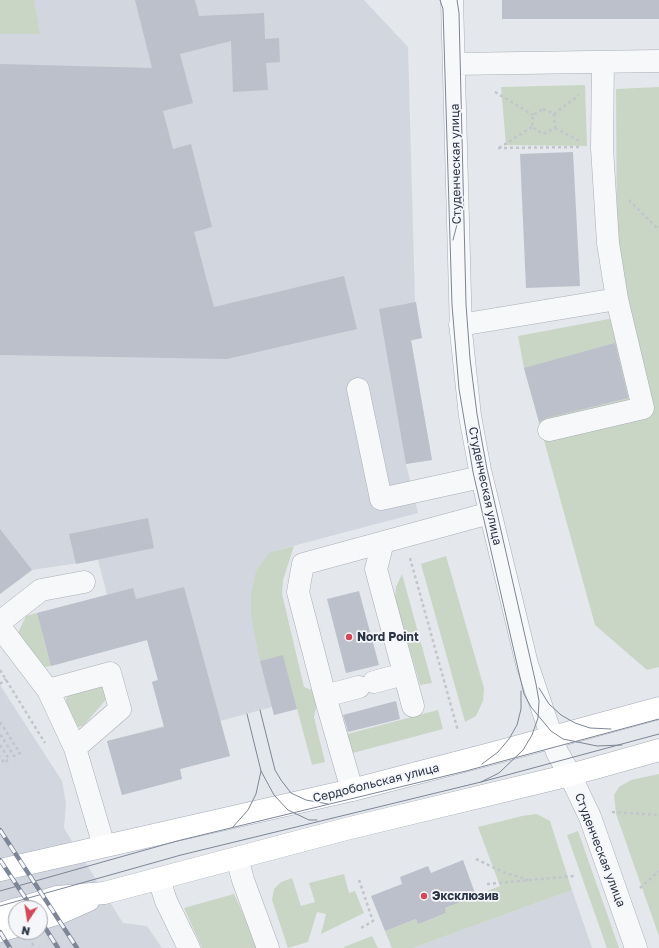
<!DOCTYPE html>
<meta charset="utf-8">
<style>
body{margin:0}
#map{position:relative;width:659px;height:948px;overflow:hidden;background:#e4e7ec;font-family:"Golos Text",sans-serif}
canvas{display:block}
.north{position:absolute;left:8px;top:900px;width:40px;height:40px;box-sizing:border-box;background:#f4f6f9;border:1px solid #a4a8b1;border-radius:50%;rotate:192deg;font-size:11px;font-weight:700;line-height:16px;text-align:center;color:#2b3445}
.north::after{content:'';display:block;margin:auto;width:14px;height:18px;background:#d1495b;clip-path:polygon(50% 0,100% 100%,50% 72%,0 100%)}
</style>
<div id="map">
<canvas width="659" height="948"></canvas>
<div class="north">N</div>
</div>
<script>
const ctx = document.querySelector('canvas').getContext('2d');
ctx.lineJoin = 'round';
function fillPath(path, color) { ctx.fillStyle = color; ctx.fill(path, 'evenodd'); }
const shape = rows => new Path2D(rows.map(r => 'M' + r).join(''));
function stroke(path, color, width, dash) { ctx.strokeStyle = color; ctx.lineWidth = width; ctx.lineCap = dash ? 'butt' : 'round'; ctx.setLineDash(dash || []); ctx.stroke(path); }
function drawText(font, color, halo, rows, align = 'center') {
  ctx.font = font + ' "Golos Text",sans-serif'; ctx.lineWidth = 3.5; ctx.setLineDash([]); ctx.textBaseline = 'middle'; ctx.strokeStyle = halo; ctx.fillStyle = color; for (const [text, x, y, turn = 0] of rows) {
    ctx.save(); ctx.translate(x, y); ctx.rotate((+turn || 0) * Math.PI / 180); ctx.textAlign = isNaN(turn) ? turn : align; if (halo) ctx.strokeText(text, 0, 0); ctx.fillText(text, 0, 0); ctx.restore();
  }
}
fillPath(shape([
 [0,0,364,0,408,47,415,302,422,338,411,341,432,460,406,464,418,513,270,552,283,655,297,709,274,715,272,707,220,721,230,756,180,769,182,779,122,795,107,741,164,726,152,682,158,680,147,640,51,666,37,613,107,595,98,560,32,570,0,594],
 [0,685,62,781,66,803,64,828,123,923,147,926,162,948,0,948],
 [16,908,40,908,40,932,16,932],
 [572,890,592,948,413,948]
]), '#d2d6de');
fillPath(shape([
 [0,0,34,0,40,34,0,34],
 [585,85,587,146,506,145,501,87],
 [659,87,659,667,647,670,595,625,524,368,518,336,630,315,617,256,616,89],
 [294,546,283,580,282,594,304,687,314,691,317,703,314,717,325,762,312,765,283,656,260,661,251,615,251,595,256,571,270,552],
 [446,556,484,688,483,701,476,716,465,722,421,564],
 [402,574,432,683,420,685,395,599,396,587],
 [37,613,51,666,45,667,17,635,26,616],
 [96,687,105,687,109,696,84,725,79,727,74,724,65,706,66,699,69,693],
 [438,710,443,729,349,754,344,735],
 [659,774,659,936,616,814,614,795,619,787,631,780],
 [537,814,550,821,572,890,413,948,392,948,385,931,416,919,418,923,446,913,445,908,500,886,478,827,522,816],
 [578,831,619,948,607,948,567,835],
 [344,874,349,893,355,891,364,913,321,934,326,914,317,912,308,942,288,948,272,900,274,889,281,882,292,878,301,906,315,902,309,883],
 [234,894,256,942,257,948,202,948,184,908],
 [372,936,378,948,344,948,344,947]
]), '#c9d6c5');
fillPath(shape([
 [135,0,195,0,199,16,264,13,265,39,279,38,280,62,266,63,268,90,233,92,231,41,180,54,193,103,163,111,173,149,191,144,212,227,194,232,214,307,344,276,357,329,227,359,0,355,0,64,152,68],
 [502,0,659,0,659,19,502,19],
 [573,152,580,286,526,288,520,154],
 [416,302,422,338,411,340,432,460,406,464,379,309],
 [615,343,628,398,546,418,539,422,524,368],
 [148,518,154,548,76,564,69,534],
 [0,529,32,570,0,594],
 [184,587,230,756,180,769,182,779,122,795,107,741,164,727,152,682,158,680,147,640,51,666,37,613,133,588,136,599],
 [359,591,379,665,346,673,327,599],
 [283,655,297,709,274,715,260,661],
 [396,701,400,719,348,732,343,715],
 [463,860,476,896,445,908,446,913,418,924,416,919,385,931,371,896,402,884,400,877,428,866,431,873]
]), '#bbc0ca');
const minor = shape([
 [452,0,461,332,470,416,480,470,527,664,557,752,570,775,590,817,636,948],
 [454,64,659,61],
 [460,325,617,299],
 [358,389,381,499,481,477],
 [549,430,643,408,617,299,608,243,602,148,603,62],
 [383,542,376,569,413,706],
 [0,622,41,590,84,582],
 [0,627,48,690,75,748,104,846],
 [374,682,404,674],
 [359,687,325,696,298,592,303,564,490,513],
 [48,690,110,673,120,709,75,748],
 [325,696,352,790],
 [237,858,243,880,268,948],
 [159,879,166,901,189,948]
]);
const major = shape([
 [0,870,352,790,498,752,659,708],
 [21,908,57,897,104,893,346,829,570,775,659,750],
 [0,914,16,909],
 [40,919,62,912,89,900],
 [0,931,16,926]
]);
stroke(minor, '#a9aeb7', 23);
stroke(major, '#a3abb8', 23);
stroke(shape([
 [495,92,533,115],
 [543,109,554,114,555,128,543,134,532,127,533,115,543,109],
 [554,114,579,95],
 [555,128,580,141],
 [498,148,579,147],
 [499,148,532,127],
 [629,200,659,230],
 [410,558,458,731],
 [0,670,45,743],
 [0,684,6,679],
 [0,722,20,753,14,756,0,734],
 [0,745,9,759,4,763,0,756],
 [612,812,659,815],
 [476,859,503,872,528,880],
 [359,880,373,921,361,928],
 [487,884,574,876],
 [640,888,659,871],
 [32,943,35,948]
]), '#c2c5cb', 2.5, [3, 3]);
stroke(minor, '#f7f8fa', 22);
stroke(major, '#fff', 22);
stroke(shape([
 [440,0,443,9,452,305,459,389,473,472,519,673,524,694,531,707,551,731,563,739,597,746,622,745],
 [457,0,459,13,466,304,470,359,477,414,487,469,536,684,539,701,538,718,532,735,523,750,499,773,481,782],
 [453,240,461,209],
 [539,688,549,704,561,715,575,723,590,728,611,729],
 [260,710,275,770,281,780,291,793,306,800,328,804],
 [247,714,261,771,274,795,288,810,309,820,317,820],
 [482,764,498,752,509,739,517,725,521,709,521,691],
 [232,828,248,810,256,794,261,771],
 [0,891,177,841,466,771,659,719],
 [0,906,181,855,481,782,659,734]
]), '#7d8696', 1);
const rail = shape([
 [0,830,77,948],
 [0,860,32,908],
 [40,920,58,948],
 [0,932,10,948]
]);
stroke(rail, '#7d8696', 4.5);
stroke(rail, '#f4f6f9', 3, [9]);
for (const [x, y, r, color] of [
 [349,637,4,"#d1495b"],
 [424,896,4,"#d1495b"]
]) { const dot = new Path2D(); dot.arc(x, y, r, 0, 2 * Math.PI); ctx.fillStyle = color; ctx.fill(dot); stroke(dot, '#f4f6f9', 1.5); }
drawText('12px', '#2b3445', '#f4f6f9', [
 ["Студенческая улица",456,164,-91],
 ["Студенческая улица",485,486,78],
 ["Сердобольская улица",376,783,-14],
 ["Студенческая улица",600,850,69]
]);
drawText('bold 12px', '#2b3445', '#f4f6f9', [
 ["Nord Point",357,637],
 ["Эксклюзив",432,896]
], 'left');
</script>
